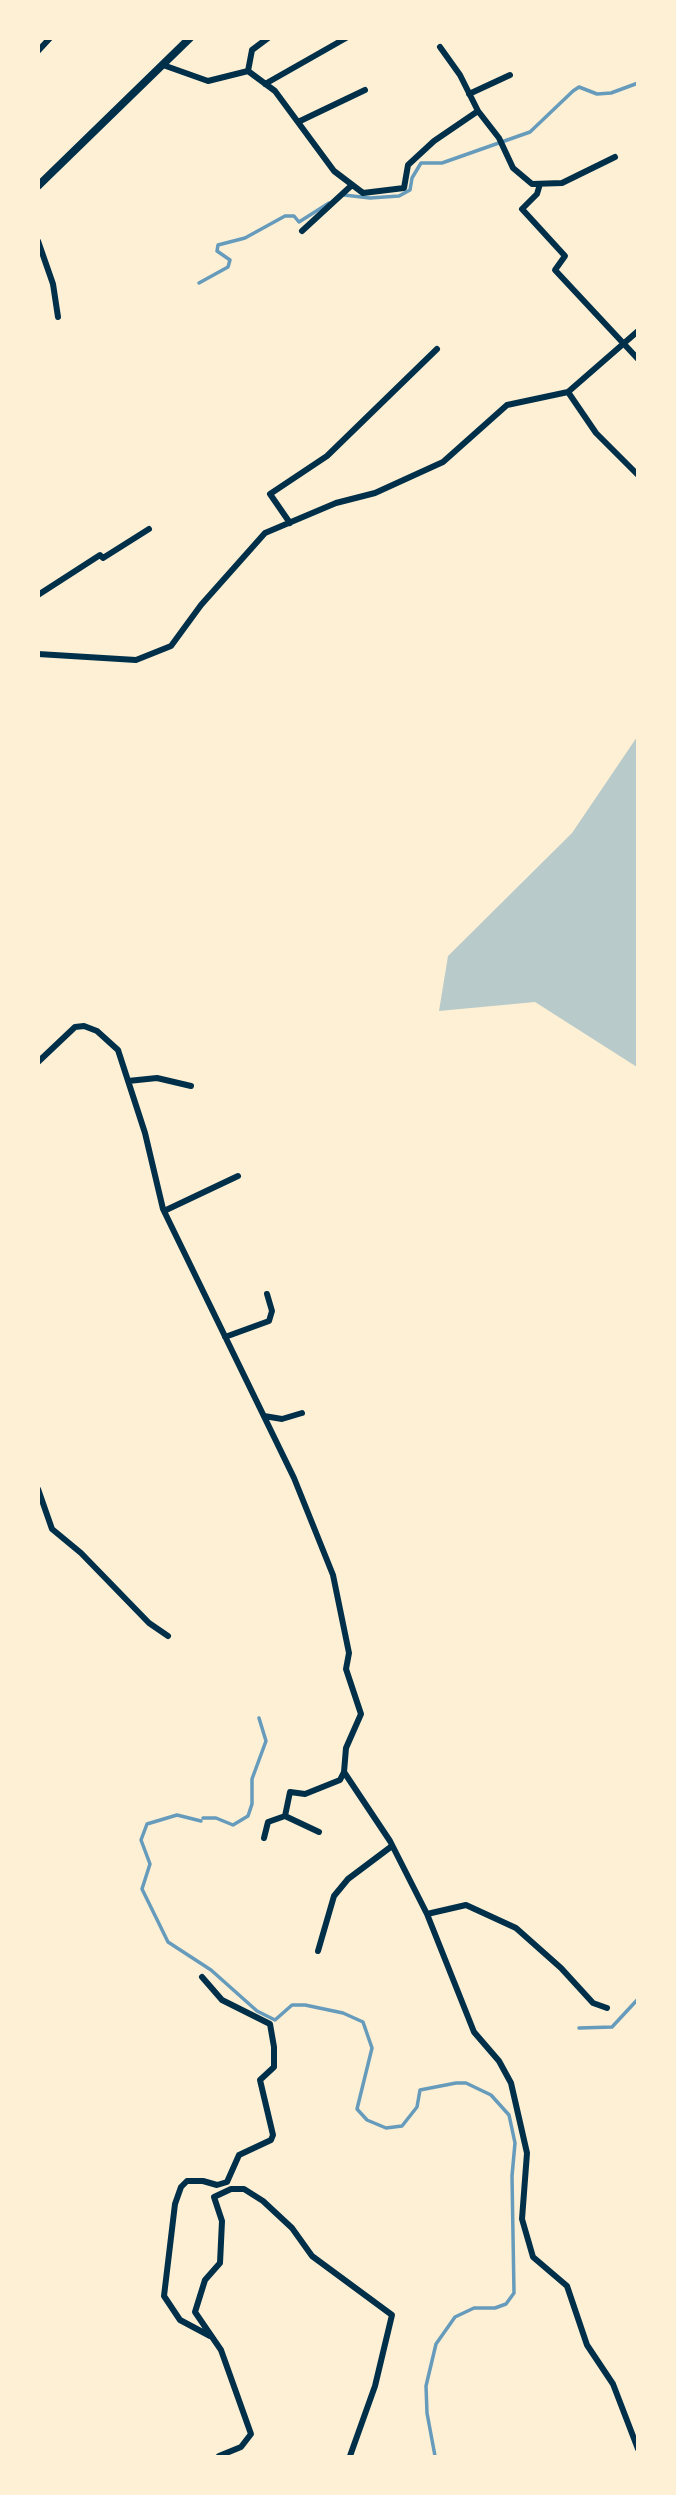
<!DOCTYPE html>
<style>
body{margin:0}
#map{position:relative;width:676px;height:2495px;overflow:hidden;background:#fdf0d5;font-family:"Fira Sans Condensed",sans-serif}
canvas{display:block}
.frame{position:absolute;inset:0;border:40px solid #fdf0d5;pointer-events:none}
</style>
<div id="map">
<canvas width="676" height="2495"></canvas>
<div class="frame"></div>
</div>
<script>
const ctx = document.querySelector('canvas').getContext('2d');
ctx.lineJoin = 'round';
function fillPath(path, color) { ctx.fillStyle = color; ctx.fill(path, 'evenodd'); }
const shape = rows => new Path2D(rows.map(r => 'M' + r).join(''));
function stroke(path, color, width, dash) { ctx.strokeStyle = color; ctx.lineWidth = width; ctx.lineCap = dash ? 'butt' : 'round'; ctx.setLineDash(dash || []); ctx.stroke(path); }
fillPath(shape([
 [637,737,637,1067,535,1002,439,1011,448,956,572,833]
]), '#b9caca');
stroke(shape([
 [344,195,370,198,399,196,410,190,412,178,421,163,442,163,530,132,573,91,579,87,597,94,611,93,638,83],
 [199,283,228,267,230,260,217,251,218,245,245,238,285,216,294,216,299,222,329,203],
 [203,1818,216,1818,233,1825,248,1816,252,1804,252,1779,266,1741,259,1718],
 [201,1821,177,1815,147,1824,141,1840,150,1864,142,1889,168,1942,211,1970,257,2011,275,2020,292,2005,305,2005,343,2013,363,2022,372,2048,357,2109,367,2120,386,2128,402,2126,417,2107,420,2090,456,2083,466,2083,491,2095,509,2115,515,2143,512,2176,514,2293,506,2304,495,2308,474,2308,455,2317,436,2344,426,2386,427,2413,435,2456],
 [579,2028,612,2027,638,1999]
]), '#669bbc', 3.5);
stroke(shape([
 [440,47,460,75,478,111],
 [38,51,50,38],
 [163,65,208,81,248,71,275,91,334,171,363,193,404,188,408,165,434,141,478,111,499,138,513,168,532,184,562,183,615,157],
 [248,71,252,50,268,38],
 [265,84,346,38],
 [469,94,510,75],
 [298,122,365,90],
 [540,184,537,194,522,209,565,256,555,270,638,359],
 [302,231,352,185],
 [38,241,53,284,58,317],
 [568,392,596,433,638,475],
 [290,523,270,494,327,456,437,349],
 [38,595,100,555,103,558,149,529],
 [38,654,136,660,171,646,201,605,265,533,336,503,375,493,443,462,507,405,568,392,638,331],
 [38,1062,75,1027,84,1026,97,1031,118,1050,145,1133,163,1209,294,1478,333,1575,349,1653,346,1669,361,1714,346,1748,344,1772,390,1841,427,1914,474,2032,499,2061,511,2083,527,2153,522,2219,533,2257,567,2286,587,2345,613,2384,638,2449],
 [128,1081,157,1078,191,1086],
 [164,1211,238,1176],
 [225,1337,269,1321,272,1311,267,1294],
 [264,1416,282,1419,302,1413],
 [38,1489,52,1529,81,1553,149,1623,168,1636],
 [319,1832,285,1816,290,1792,305,1794,340,1780,344,1772],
 [264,1838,268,1822,285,1816],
 [427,1914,466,1905,516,1928,561,1968,593,2003,607,2008],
 [318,1951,334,1896,348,1879,392,1846],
 [202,1977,222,2000,270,2024,274,2047,274,2067,260,2080,273,2135,271,2140,239,2155,227,2182,217,2185,203,2181,187,2181,181,2187,175,2204,164,2296,180,2320,210,2336],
 [219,2456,241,2447,251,2434,221,2350,195,2312,205,2280,220,2263,222,2221,214,2197,231,2189,244,2189,263,2201,292,2228,312,2256,392,2315,375,2386,350,2456]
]), '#003049', 6);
stroke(shape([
 [38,186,190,38]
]), '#003049', 8);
</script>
